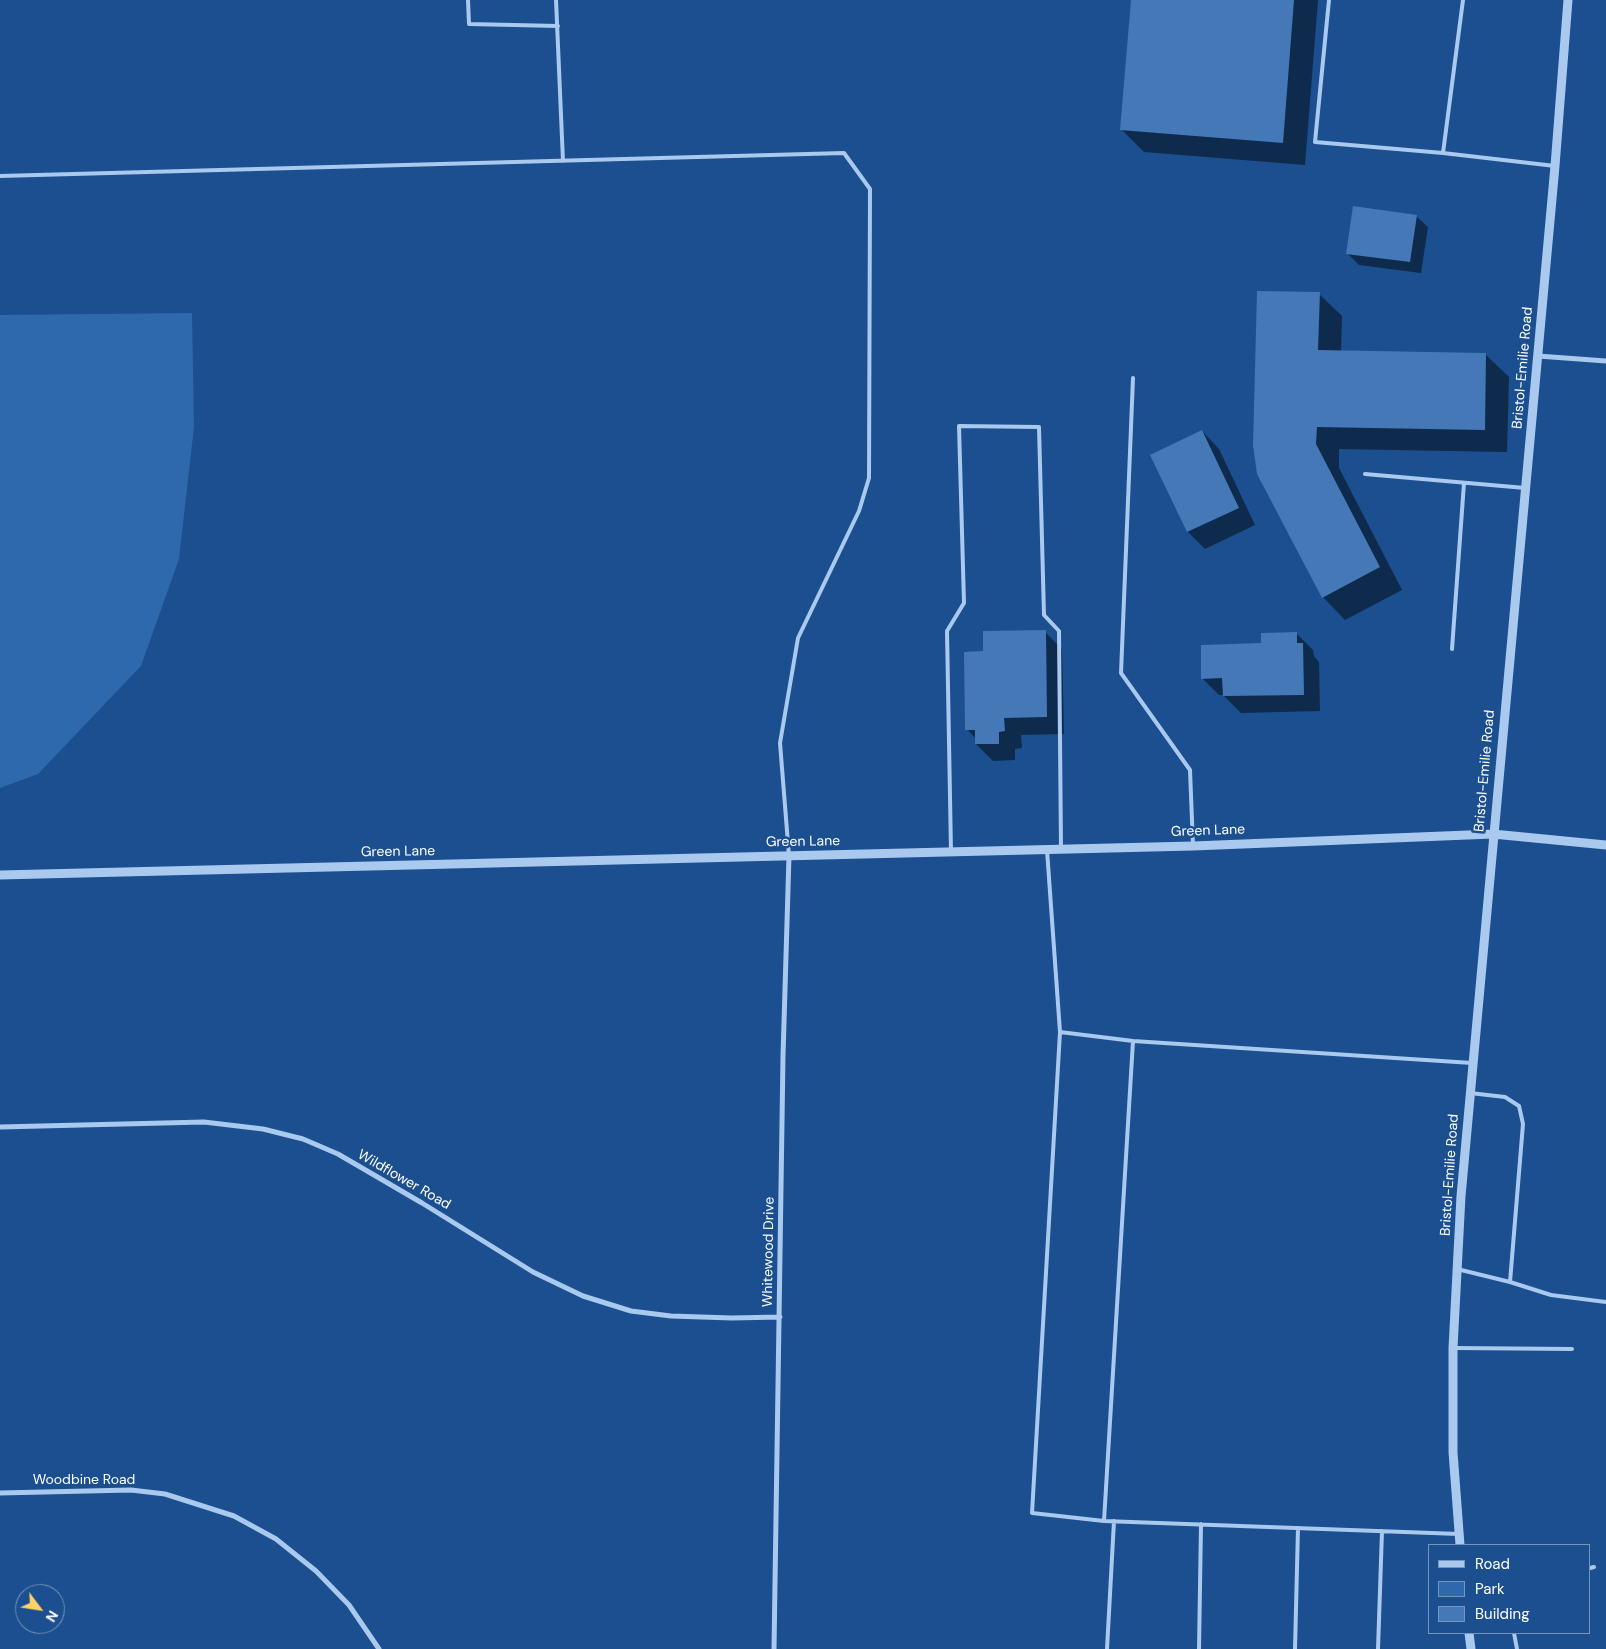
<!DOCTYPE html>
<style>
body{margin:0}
#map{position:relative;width:1606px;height:1649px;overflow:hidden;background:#1b4f8f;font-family:"DM Sans",sans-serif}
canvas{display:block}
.legend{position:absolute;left:1428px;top:1544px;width:162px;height:90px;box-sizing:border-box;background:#1b4f8f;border:1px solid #7695bc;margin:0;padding:6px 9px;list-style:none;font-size:15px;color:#fff}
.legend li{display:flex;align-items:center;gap:10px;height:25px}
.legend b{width:25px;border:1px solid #7695bc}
.north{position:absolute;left:15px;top:1584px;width:50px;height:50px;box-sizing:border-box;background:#1b4f8f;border:1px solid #7695bc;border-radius:50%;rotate:121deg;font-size:14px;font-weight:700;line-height:20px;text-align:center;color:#fff}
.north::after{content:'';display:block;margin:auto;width:18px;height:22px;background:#ffd166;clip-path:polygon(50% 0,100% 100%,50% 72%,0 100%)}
</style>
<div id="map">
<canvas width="1606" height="1649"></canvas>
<ul class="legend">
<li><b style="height:6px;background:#a9c9ee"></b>Road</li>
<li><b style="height:14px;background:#2e69ad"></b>Park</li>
<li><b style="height:14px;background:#4478b7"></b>Building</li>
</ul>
<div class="north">N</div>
</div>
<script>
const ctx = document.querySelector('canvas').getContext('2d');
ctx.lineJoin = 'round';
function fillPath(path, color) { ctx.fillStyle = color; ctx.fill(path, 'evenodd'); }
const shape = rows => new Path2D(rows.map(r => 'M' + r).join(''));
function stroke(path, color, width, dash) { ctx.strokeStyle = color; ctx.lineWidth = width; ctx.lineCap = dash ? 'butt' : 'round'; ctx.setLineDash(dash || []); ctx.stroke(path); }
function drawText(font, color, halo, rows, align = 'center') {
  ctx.font = font + ' "DM Sans",sans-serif'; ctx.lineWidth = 5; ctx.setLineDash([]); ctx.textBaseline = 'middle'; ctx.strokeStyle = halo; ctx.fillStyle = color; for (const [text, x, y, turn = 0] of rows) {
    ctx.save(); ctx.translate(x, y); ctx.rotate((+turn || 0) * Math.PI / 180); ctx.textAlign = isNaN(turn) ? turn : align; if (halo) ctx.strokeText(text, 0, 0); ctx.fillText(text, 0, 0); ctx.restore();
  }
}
fillPath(shape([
 [192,313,194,427,179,559,141,666,38,774,0,788,0,315]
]), '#2e69ad');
fillPath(shape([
 [1132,0,1318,0,1305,165,1144,152,1121,129],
 [1416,216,1428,227,1421,273,1359,265,1347,253],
 [1319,294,1342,316,1341,352,1486,355,1509,377,1507,452,1339,449,1339,468,1402,590,1345,620,1323,597,1259,474],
 [1202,431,1219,449,1255,525,1205,549,1188,532],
 [1045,632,1062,649,1064,734,1021,735,1022,748,1015,749,1015,760,993,761,976,744,976,739,967,729,984,652],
 [1296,633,1313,650,1314,656,1319,662,1320,711,1241,713,1223,695,1219,695,1202,678]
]), '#0007');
fillPath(shape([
 [1131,0,1294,0,1283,143,1120,130],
 [1353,206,1417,215,1410,262,1346,254],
 [1257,291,1320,292,1318,350,1486,353,1485,430,1317,427,1316,444,1380,567,1322,598,1257,474,1253,445],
 [1202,430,1239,508,1187,532,1150,455],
 [1046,630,1047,717,1004,718,1005,731,999,732,999,744,975,744,975,730,965,730,964,652,983,651,983,631],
 [1297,632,1297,643,1303,643,1304,695,1223,696,1222,678,1201,679,1201,645,1261,643,1261,633]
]), '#4478b7');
stroke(shape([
 [468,0,469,24,558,26],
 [556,0,563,161],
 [1329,0,1315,142,1443,153,1555,166],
 [1443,153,1463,0],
 [0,176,844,153,870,189,869,478,859,511,798,638,780,743,789,856],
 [1133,378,1121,673,1190,770,1193,846],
 [1365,474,1525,488],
 [1452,649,1464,483],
 [1047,850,1060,1032],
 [951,852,947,631,964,603,959,426,1039,427,1044,615,1059,631,1061,848],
 [1457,1269,1510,1282,1523,1124,1519,1106,1505,1097,1470,1093],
 [1510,1282,1551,1295,1606,1302],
 [1453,1348,1572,1349],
 [1104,1521,1032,1513,1060,1032,1133,1041],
 [1459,1534,1104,1521,1133,1041,1472,1063],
 [1590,1568,1594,1567],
 [1514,1633,1517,1649],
 [1107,1649,1114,1521],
 [1199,1649,1201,1524],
 [1295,1649,1298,1528],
 [1378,1649,1382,1531]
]), '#a9c9ee', 4);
stroke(shape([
 [1538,356,1606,361],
 [0,1127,204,1122,263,1129,303,1139,338,1154,422,1203,533,1272,583,1296,631,1311,671,1316,732,1318,780,1317],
 [0,1493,131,1490,165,1494,234,1516,276,1539,316,1571,349,1605,379,1649],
 [774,1649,783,1056,789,856]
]), '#a9c9ee', 5);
stroke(shape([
 [0,875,1193,846,1493,834,1606,845],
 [1460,1545,1453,1452,1453,1348,1461,1196,1555,166,1568,0],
 [1469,1633,1471,1649]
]), '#a9c9ee', 9);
drawText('14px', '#fff', '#1b4f8f', [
 ["Bristol-Emilie Road",1523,368,-85],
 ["Bristol-Emilie Road",1485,771,-85],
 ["Green Lane",1208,831,-2],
 ["Green Lane",803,842,-1],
 ["Green Lane",398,852,-1],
 ["Bristol-Emilie Road",1450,1175,-86],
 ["Wildflower Road",404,1180,30],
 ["Whitewood Drive",769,1252,-89],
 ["Woodbine Road",84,1480]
]);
</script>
